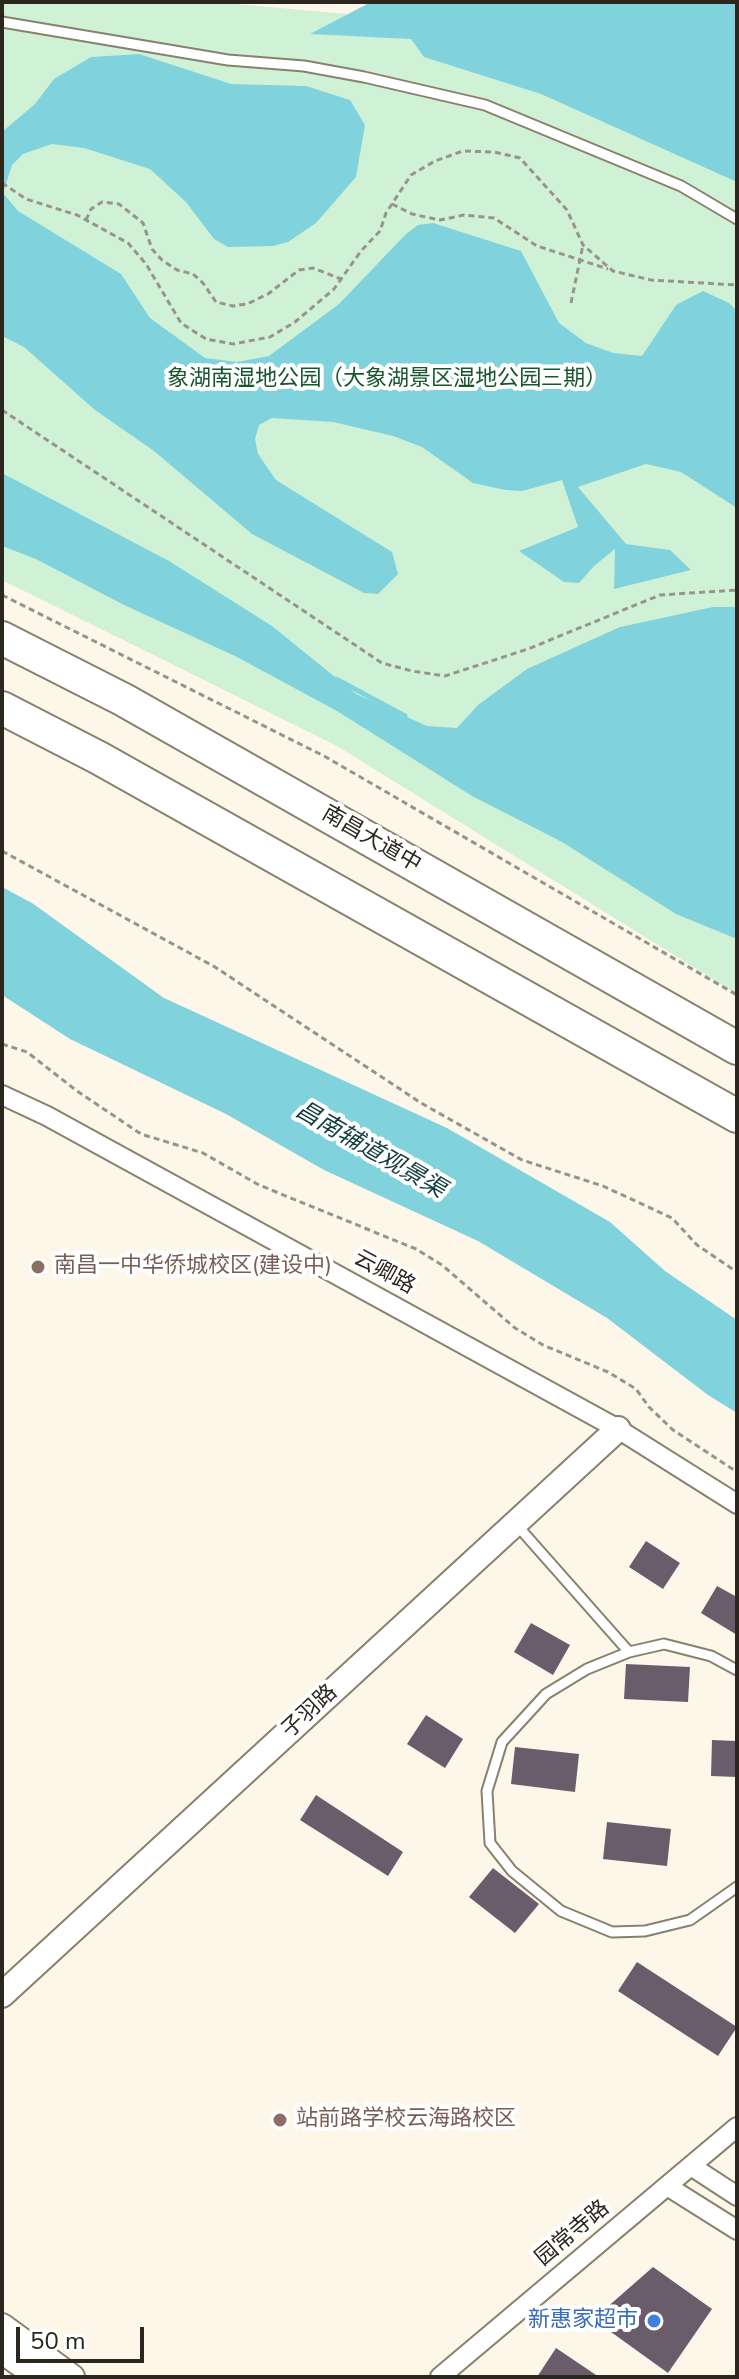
<!DOCTYPE html>
<meta charset="utf-8">
<style>
body{margin:0}
#map{position:relative;width:739px;height:2379px;overflow:hidden;background:#fdf7ea;font-family:"Nunito Sans",sans-serif}
canvas{display:block}
.frame{position:absolute;inset:0;border:4px solid #2b271f;pointer-events:none}
.scale{position:absolute;left:16px;top:2327px;width:128px;height:36px;box-sizing:border-box;border:4px solid #2b271f;border-top:0;padding-left:10px;font-size:24px;line-height:28px;white-space:nowrap;color:#2b271f;-webkit-text-stroke:6px #fff;paint-order:stroke}
</style>
<div id="map">
<canvas width="739" height="2379"></canvas>
<div class="frame"></div>
<div class="scale">50 m</div>
</div>
<script>
const ctx = document.querySelector('canvas').getContext('2d');
ctx.lineJoin = 'round';
function fillPath(path, color) { ctx.fillStyle = color; ctx.fill(path, 'evenodd'); }
const shape = rows => new Path2D(rows.map(r => 'M' + r).join(''));
function stroke(path, color, width, dash) { ctx.strokeStyle = color; ctx.lineWidth = width; ctx.lineCap = dash ? 'butt' : 'round'; ctx.setLineDash(dash || []); ctx.stroke(path); }
function drawText(font, color, halo, rows, align = 'center') {
  ctx.font = font + ' "Nunito Sans","Noto Sans SC",sans-serif'; ctx.lineWidth = 8; ctx.setLineDash([]); ctx.textBaseline = 'middle'; ctx.strokeStyle = halo; ctx.fillStyle = color; for (const [text, x, y, turn = 0] of rows) {
    ctx.save(); ctx.translate(x, y); ctx.rotate((+turn || 0) * Math.PI / 180); ctx.textAlign = isNaN(turn) ? turn : align; if (halo) ctx.strokeText(text, 0, 0); ctx.fillText(text, 0, 0); ctx.restore();
  }
}
fillPath(shape([
 [2,2,215,2,413,20,737,157,737,994,337,746,2,580]
]), '#cff2d7');
fillPath(shape([
 [371,2,737,2,737,182,541,94,424,57,411,39,310,34],
 [139,54,231,84,306,86,350,100,365,125,356,177,316,223,288,242,273,246,228,247,214,239,186,202,150,169,84,148,52,144,23,154,12,165,3,193,18,211,121,274,150,318,205,358,237,362,269,356,339,304,406,234,418,225,433,223,521,251,559,323,586,343,613,353,642,356,676,305,703,291,729,303,737,311,737,508,681,472,646,464,578,487,626,544,670,550,691,570,614,589,615,549,594,566,579,583,564,582,519,551,578,527,562,480,522,491,505,490,473,483,422,447,393,436,333,422,272,418,259,425,255,439,258,454,276,480,392,552,398,574,378,594,364,593,252,534,154,451,95,410,24,347,2,336,2,132,35,104,54,79,91,57],
 [2,473,169,561,272,626,356,694,427,726,457,728,478,705,527,669,620,627,713,607,737,607,737,939,676,914,562,842,472,796,337,711,235,656,124,605,36,559,2,546],
 [2,887,32,903,164,998,447,1128,610,1222,665,1271,737,1320,737,1413,708,1395,607,1318,478,1241,324,1170,226,1114,70,1039,2,995]
]), '#80d3dd');
stroke(shape([
 [336,679,405,716]
]), '#80d3dd', 5);
fillPath(shape([
 [646,1541,680,1563,663,1589,629,1567],
 [717,1586,737,1597,737,1635,701,1613],
 [531,1623,570,1645,553,1675,514,1652],
 [626,1664,690,1667,688,1702,624,1699],
 [426,1715,463,1739,445,1768,407,1744],
 [712,1740,737,1741,737,1777,711,1776],
 [515,1747,579,1754,575,1792,511,1784],
 [316,1795,403,1852,388,1876,300,1820],
 [607,1822,671,1829,667,1866,603,1859],
 [493,1868,539,1904,515,1933,469,1897],
 [637,1962,737,2027,718,2056,618,1991],
 [653,2267,712,2309,668,2373,611,2332,603,2316,605,2309],
 [556,2348,599,2377,537,2377]
]), '#6b5c6c');
const lane = shape([
 [2,22,228,60,304,66,364,77,485,105,681,186,737,219],
 [515,1523,629,1652],
 [737,1670,711,1656,664,1644,629,1652,587,1669,546,1694,502,1742,487,1791,490,1843,512,1871,561,1911,612,1932,645,1931,690,1920,737,1887]
]);
const street = shape([
 [2,1095,47,1116,618,1429,737,1504],
 [691,2166,737,2196],
 [667,2186,737,2230],
 [440,2377,737,2127]
]);
const secondary = shape([
 [2,1995,618,1429],
 [2,2326,72,2377],
 [2,2351,38,2377]
]);
const highway = shape([
 [2,638,124,700,737,1048],
 [2,708,99,758,737,1116]
]);
stroke(lane, '#8a806d', 13);
stroke(street, '#8a806d', 22);
stroke(secondary, '#8a806d', 28);
stroke(highway, '#8a806d', 36);
stroke(shape([
 [2,183,26,199,77,215,128,243,146,264,181,323,206,339,233,344,270,337,295,322,334,289,361,251,380,231,386,213,411,175,435,161,463,151,494,152,520,158,567,210,583,245,613,271,651,280,737,285],
 [392,204,412,214,440,220,464,215,494,218,537,246,608,269],
 [86,220,91,209,102,202,119,204,143,223,152,249,162,260,177,270,193,274,203,283,216,302,233,306,247,304,268,294,299,270,313,268,341,279],
 [571,303,583,245],
 [2,410,382,663,412,671,445,676,528,649,660,595,737,590],
 [2,595,324,756,737,995],
 [2,851,215,967,421,1103,522,1160,603,1186,672,1218,697,1245,737,1272],
 [2,1044,27,1052,77,1091,141,1134,203,1153,259,1185,416,1249,442,1265,515,1328,543,1345,608,1372,636,1389,649,1407,673,1430,737,1472]
]), '#999489', 3, [6, 4]);
stroke(lane, '#fff', 9);
stroke(street, '#fff', 18);
stroke(secondary, '#fff', 24);
stroke(highway, '#fff', 32);
for (const [x, y, r, color] of [
 [38,1267,8,"#8d6e63"],
 [280,2120,8,"#8d6e63"],
 [654,2321,8,"#3f7fe0"]
]) { const dot = new Path2D(); dot.arc(x, y, r, 0, 2 * Math.PI); ctx.fillStyle = color; ctx.fill(dot); stroke(dot, '#fff', 3); }
drawText('22px', '#17552e', '#fff', [
 ["象湖南湿地公园（大象湖景区湿地公园三期）",387,380]
]);
drawText('22px', '#2b271f', '#fff', [
 ["南昌大道中",371,840,30],
 ["云卿路",384,1273,29],
 ["子羽路",310,1712,-43],
 ["园常寺路",573,2234,-40]
]);
drawText('22px', '#785e54', '#fff', [
 ["南昌一中华侨城校区(建设中)",54,1267],
 ["站前路学校云海路校区",296,2120]
], 'left');
drawText('22px', '#366cbe', '#fff', [
 ["新惠家超市",638,2321]
], 'right');
drawText('italic 24px', '#163e42', '#fff', [
 ["昌南辅道观景渠",370,1151,30]
]);
</script>
